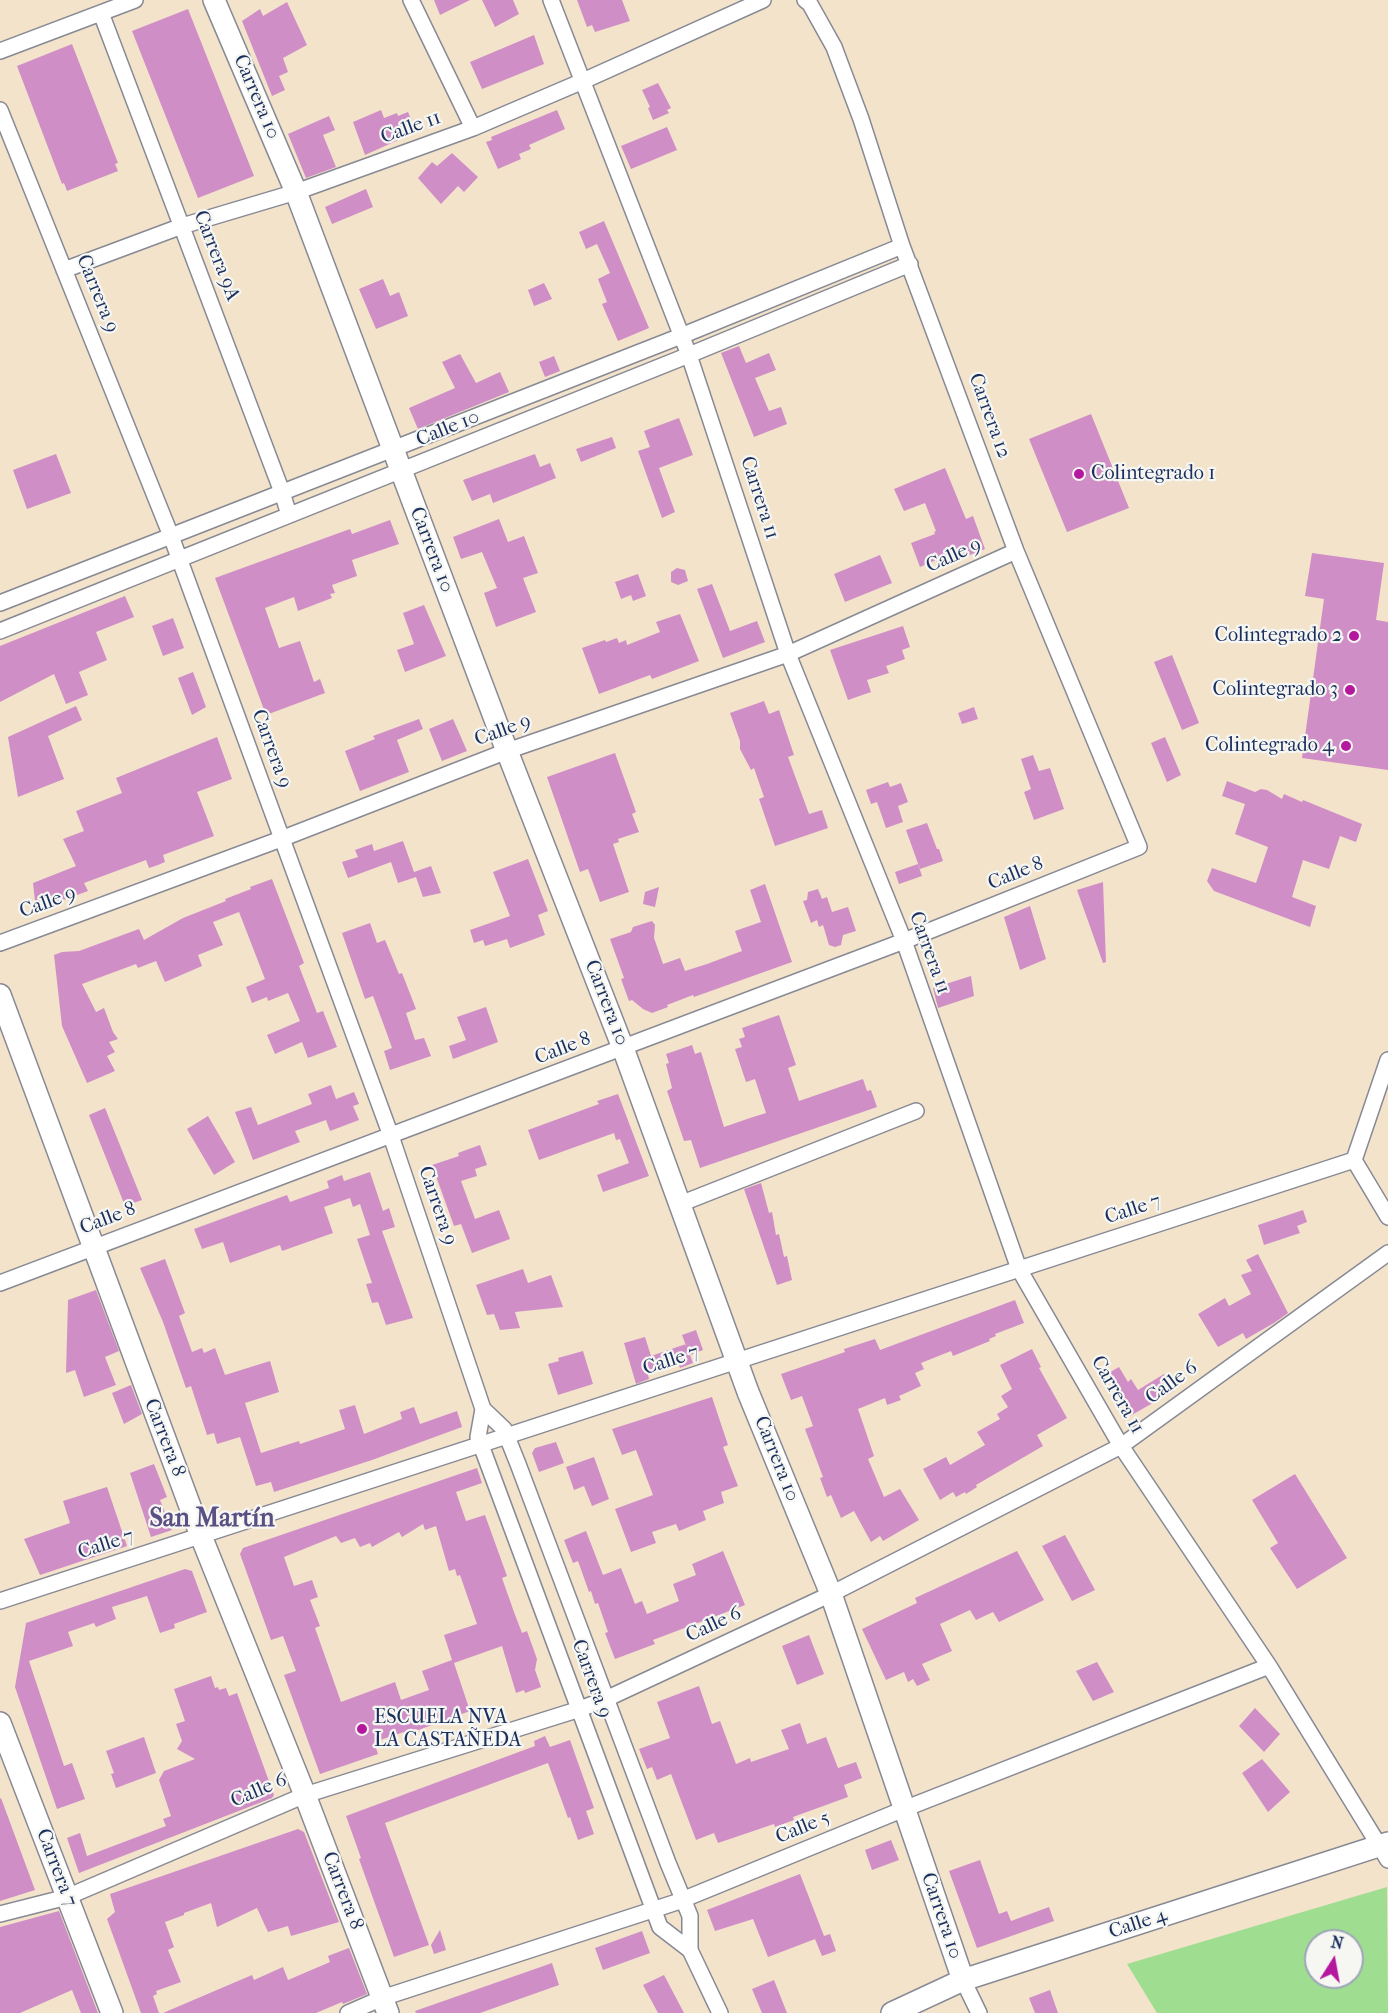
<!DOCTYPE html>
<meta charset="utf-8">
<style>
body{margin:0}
#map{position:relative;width:1388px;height:2013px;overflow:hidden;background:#f3e3cb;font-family:"IM FELL French Canon",serif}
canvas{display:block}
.north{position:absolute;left:1304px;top:1929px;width:60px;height:60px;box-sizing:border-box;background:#f6f6f2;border:2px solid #9ea6b7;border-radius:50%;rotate:11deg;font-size:16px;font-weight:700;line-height:24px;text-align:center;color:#1b2f5e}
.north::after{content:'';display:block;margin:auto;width:21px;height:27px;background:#b5179e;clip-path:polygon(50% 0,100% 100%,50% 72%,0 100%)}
</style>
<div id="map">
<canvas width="1388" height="2013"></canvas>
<div class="north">N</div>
</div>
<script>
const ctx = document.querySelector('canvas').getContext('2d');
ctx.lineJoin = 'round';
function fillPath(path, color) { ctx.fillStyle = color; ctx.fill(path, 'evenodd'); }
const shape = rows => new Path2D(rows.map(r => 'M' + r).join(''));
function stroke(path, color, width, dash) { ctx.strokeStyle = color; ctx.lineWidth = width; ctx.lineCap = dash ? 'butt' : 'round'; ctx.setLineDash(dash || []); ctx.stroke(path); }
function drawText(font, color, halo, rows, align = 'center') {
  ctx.font = font + ' "IM FELL French Canon",serif'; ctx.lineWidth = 4.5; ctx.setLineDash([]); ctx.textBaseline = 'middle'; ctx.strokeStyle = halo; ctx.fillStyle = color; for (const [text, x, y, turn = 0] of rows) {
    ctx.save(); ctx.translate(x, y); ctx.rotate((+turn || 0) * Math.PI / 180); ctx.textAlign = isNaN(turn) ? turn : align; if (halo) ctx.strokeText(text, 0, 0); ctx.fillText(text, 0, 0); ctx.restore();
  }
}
fillPath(shape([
 [1387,1887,1388,2013,1157,2013,1127,1964],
 [1316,1941,1352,1941,1352,1977,1316,1977]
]), '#9fdd91');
fillPath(shape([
 [434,0,470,0,440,15],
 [482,0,513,0,519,14,495,27],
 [577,0,622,0,630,21,595,32,592,25,587,27],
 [287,2,307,45,283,58,288,72,279,76,285,90,272,96,242,21,260,9,263,16],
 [188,9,254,176,198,198,132,31],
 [534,35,544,64,482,89,470,62],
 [72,44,118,163,115,164,118,171,67,191,64,183,62,184,17,66],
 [658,83,671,108,667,110,669,113,653,120,648,108,650,107,642,90],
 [381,110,384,118,397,113,398,116,408,112,416,132,365,155,353,122],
 [557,110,565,129,529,145,531,149,519,154,521,159,498,169,486,142,492,140,491,137],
 [329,116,335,130,323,135,336,167,306,178,288,134],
 [667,127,677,150,631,169,621,146],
 [452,153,478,177,464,192,458,186,441,204,418,178,432,162,437,166],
 [366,189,373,207,332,224,325,207],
 [604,221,649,328,618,341,602,304,607,302,598,279,610,273,597,244,586,249,579,232],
 [383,279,390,296,399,292,408,316,376,329,359,289],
 [544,283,552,299,534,306,528,290],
 [739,346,746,363,769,353,776,370,755,378,769,411,781,407,787,424,754,437,721,353],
 [460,354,476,383,500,372,509,392,418,429,409,408,455,388,442,362],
 [554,356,560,371,545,377,539,362],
 [1091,414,1129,508,1067,532,1029,439],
 [679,418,693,455,659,468,675,512,662,518,638,451,650,447,644,431],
 [612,437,616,448,581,462,576,449],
 [56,454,71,493,27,509,13,470],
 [535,454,540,467,550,463,556,478,493,503,490,494,472,501,463,480],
 [945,468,966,519,973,516,985,549,947,564,946,562,938,565,936,560,920,567,911,543,935,534,934,532,936,531,925,503,904,511,894,489],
 [499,519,508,542,524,536,538,573,523,578,536,612,496,627,484,593,497,588,482,552,461,559,453,537],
 [390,520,399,544,352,560,357,576,332,585,335,593,330,594,332,598,298,611,294,597,265,608,279,648,300,641,314,682,320,679,325,693,266,715,215,578,350,529,352,534],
 [1312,553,1384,563,1376,620,1388,622,1388,770,1302,758,1324,599,1305,596],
 [880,555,892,583,845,602,834,574],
 [677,568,685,570,688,581,678,585,671,582,671,572],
 [638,574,646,596,633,601,631,595,621,599,615,582],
 [712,584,730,631,757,621,765,642,723,658,697,589],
 [125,596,134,617,96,632,107,660,79,672,88,695,66,704,54,674,0,702,0,646],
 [424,605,446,656,405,672,397,650,414,644,403,613],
 [680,614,699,661,652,679,650,675,599,694,582,648,605,640,606,642,617,638,619,643,626,640,627,645,660,632,656,622],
 [173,618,184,648,163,656,152,626],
 [903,626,910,647,902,650,905,659,886,666,889,673,867,680,871,692,848,700,830,650],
 [1172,655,1199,723,1182,730,1154,662],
 [193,672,206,707,192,715,178,678],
 [764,701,769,714,779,710,794,755,788,757,809,814,822,810,828,828,775,846,759,799,764,797,754,768,751,770,740,749,740,741,730,713],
 [76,706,82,720,48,736,64,779,18,797,8,737],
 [974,707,978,719,962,724,958,713],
 [419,719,423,729,397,740,409,772,360,791,345,751,375,739,373,736],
 [453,719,467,751,442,761,429,729],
 [217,737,232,779,197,792,214,836,163,855,165,862,158,865,149,868,146,860,84,883,88,891,36,910,33,883,76,866,63,839,84,831,76,811,122,793,116,778],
 [1165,737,1181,775,1167,782,1151,743],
 [615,753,636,812,632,814,639,832,618,839,619,842,613,844,629,892,600,902,588,869,580,872,547,777],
 [1033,755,1039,771,1050,768,1064,809,1034,820,1024,792,1031,789,1021,759],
 [1227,781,1255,792,1261,789,1267,790,1282,799,1284,794,1302,802,1303,800,1362,824,1356,842,1340,836,1329,869,1303,860,1292,897,1316,906,1310,927,1214,891,1207,881,1212,868,1256,883,1268,847,1235,834,1245,804,1222,796],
 [888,782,890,787,901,783,908,802,898,806,903,822,886,828,877,802,871,804,866,790],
 [927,823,937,849,939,849,943,861,920,869,906,830],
 [403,841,414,872,431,866,441,893,423,897,416,877,398,883,391,862,348,878,342,862,358,857,355,850,372,844,374,851],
 [528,859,548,911,538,915,545,935,510,948,507,939,485,946,483,940,474,943,470,930,510,916,493,872],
 [918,864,922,876,899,884,895,872],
 [272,879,304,963,299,966,317,1013,323,1011,337,1047,308,1058,302,1042,275,1054,267,1035,300,1021,288,993,268,1001,267,997,252,1003,246,987,265,979,239,912,213,922,223,945,198,955,202,966,165,982,156,961,138,968,136,964,82,984,96,1012,104,1008,113,1032,118,1039,109,1042,115,1052,107,1056,115,1071,87,1083,62,1026,54,955,62,952,79,951,139,929,144,940,183,918,226,901,225,899,251,889,250,887],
 [1103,882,1106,962,1103,963,1077,890],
 [765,884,792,962,694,997,693,995,667,1005,668,1007,652,1013,643,1009,632,1000,629,1001,621,979,624,978,610,939,631,932,633,927,652,921,655,925,654,938,663,964,680,958,685,971,707,964,742,951,735,931,761,922,750,890],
 [659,887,655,907,643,904,645,892],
 [818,889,822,899,827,897,832,912,848,907,856,931,843,935,841,945,835,947,829,945,823,925,819,927,817,920,811,923,803,901,807,900,808,892],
 [1030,906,1046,959,1020,970,1004,917],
 [370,923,377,943,385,940,399,974,402,973,416,1009,406,1013,415,1040,424,1038,431,1056,390,1070,384,1051,392,1048,386,1031,373,996,365,999,342,933],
 [971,976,974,996,938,1008,933,988],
 [486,1007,498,1042,453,1059,449,1046,466,1040,457,1017],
 [779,1015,796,1065,788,1068,799,1101,863,1079,867,1091,871,1090,877,1107,700,1168,691,1140,684,1141,667,1091,672,1088,666,1064,669,1063,666,1054,692,1045,695,1054,701,1052,724,1127,750,1118,766,1113,755,1079,746,1082,735,1049,742,1047,739,1039,745,1037,742,1028],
 [331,1085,336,1099,354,1092,359,1104,353,1106,359,1120,330,1131,326,1120,295,1131,300,1142,253,1160,235,1112,251,1107,258,1125,312,1104,308,1094],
 [618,1094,649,1176,603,1192,597,1175,629,1163,620,1139,616,1140,614,1133,539,1160,528,1130,599,1104,597,1101],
 [105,1108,142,1200,125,1206,89,1115],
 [208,1116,235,1162,214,1175,187,1129],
 [480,1145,487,1165,475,1169,477,1176,461,1181,475,1219,499,1210,510,1239,472,1253,461,1224,454,1226,432,1165,459,1156,458,1153],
 [370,1172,383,1211,389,1208,395,1227,382,1231,413,1318,386,1325,378,1302,372,1303,366,1284,372,1283,357,1239,370,1235,360,1204,353,1207,350,1198,324,1207,333,1233,282,1251,280,1245,230,1263,223,1242,202,1249,194,1229,287,1195,290,1202,329,1188,327,1181,342,1175,344,1181],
 [761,1183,769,1213,772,1212,776,1235,779,1234,784,1257,787,1256,792,1280,777,1285,744,1189],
 [1303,1210,1307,1222,1297,1226,1300,1233,1264,1245,1258,1225],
 [1258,1254,1288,1313,1274,1323,1246,1339,1243,1333,1218,1347,1198,1314,1225,1298,1229,1306,1251,1294,1241,1275,1252,1271,1246,1260],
 [165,1259,185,1313,179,1316,192,1352,202,1348,204,1353,215,1348,225,1375,270,1361,279,1392,245,1403,261,1453,299,1441,300,1444,345,1429,339,1410,355,1405,364,1434,402,1419,400,1412,414,1407,420,1424,457,1411,462,1427,372,1460,274,1492,271,1482,256,1486,240,1437,217,1444,214,1433,207,1435,191,1386,186,1388,163,1322,140,1268],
 [523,1269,528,1283,551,1275,563,1307,515,1312,520,1328,500,1330,494,1314,487,1315,476,1285],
 [96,1290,119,1351,105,1357,116,1385,84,1397,75,1370,66,1373,68,1300],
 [1015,1300,1024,1323,995,1334,996,1336,989,1339,990,1341,953,1356,951,1351,921,1363,924,1369,915,1373,921,1386,899,1396,901,1400,887,1405,885,1398,858,1409,874,1456,868,1459,884,1497,900,1489,919,1520,883,1541,880,1536,871,1542,854,1511,841,1518,831,1495,827,1497,820,1478,823,1477,805,1429,813,1426,802,1396,791,1400,781,1374,845,1352,844,1349,875,1339,880,1350],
 [696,1330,703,1350,690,1355,693,1363,680,1368,677,1359,647,1371,649,1379,636,1384,624,1343,645,1337,651,1356,686,1344,686,1346,682,1335],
 [1032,1349,1041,1367,1039,1368,1067,1418,1037,1435,1043,1446,976,1485,977,1487,966,1494,965,1492,956,1497,953,1492,940,1500,923,1469,946,1457,950,1465,985,1445,977,1432,1000,1419,997,1414,1008,1407,1001,1396,1012,1389,1000,1365],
 [583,1351,593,1384,558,1395,548,1364,559,1361,558,1358],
 [1119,1367,1128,1382,1131,1379,1138,1390,1164,1374,1174,1391,1130,1416,1107,1374],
 [131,1385,142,1414,124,1424,112,1393],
 [712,1397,728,1445,723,1447,738,1486,721,1492,724,1503,703,1511,706,1520,679,1531,676,1524,652,1532,656,1543,631,1552,615,1509,653,1495,636,1450,622,1455,612,1429],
 [556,1442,564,1463,539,1472,532,1453,535,1448],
 [594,1457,609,1499,592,1506,584,1486,574,1490,566,1467],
 [154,1464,167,1497,160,1500,172,1530,151,1537,130,1473],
 [477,1468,482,1483,456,1492,466,1521,485,1515,507,1576,502,1578,514,1612,522,1633,527,1631,537,1659,535,1670,541,1687,525,1693,524,1690,516,1693,502,1646,454,1663,470,1711,405,1735,404,1732,374,1742,378,1754,320,1774,284,1675,296,1671,283,1636,271,1640,240,1554,243,1548],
 [423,1524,425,1530,436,1526,449,1571,455,1569,457,1576,460,1575,477,1624,444,1635,452,1660,422,1671,429,1690,401,1700,395,1682,341,1702,315,1628,320,1626,310,1600,318,1597,312,1580,294,1586,284,1557,336,1536,341,1543,355,1538,360,1547,370,1543,372,1547,399,1532,402,1537],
 [1295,1474,1347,1558,1297,1589,1270,1548,1278,1543,1252,1500],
 [107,1487,127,1546,40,1575,24,1539,70,1523,63,1501],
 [586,1531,603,1575,621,1568,635,1604,642,1601,647,1614,679,1601,673,1584,696,1575,692,1564,723,1551,745,1605,653,1640,655,1644,615,1659,605,1633,608,1632,598,1603,595,1604,591,1591,589,1592,578,1561,573,1563,564,1540],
 [1065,1535,1095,1590,1072,1601,1042,1546],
 [1017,1551,1044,1600,999,1622,993,1612,976,1620,970,1610,940,1624,952,1651,922,1664,930,1680,917,1686,913,1679,908,1682,904,1672,886,1680,862,1629,917,1603,915,1598],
 [185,1569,192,1571,207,1612,174,1624,175,1628,160,1633,147,1596,112,1607,116,1619,96,1627,94,1623,68,1632,73,1646,29,1661,64,1766,72,1763,85,1799,57,1809,15,1687,26,1623],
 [809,1635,824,1674,797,1685,782,1646],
 [1097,1662,1114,1692,1093,1701,1076,1671],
 [211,1676,215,1688,218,1687,219,1690,226,1688,229,1696,237,1693,274,1795,272,1798,79,1873,67,1838,80,1833,87,1856,166,1826,163,1819,171,1816,159,1780,164,1771,195,1759,177,1749,182,1741,176,1724,185,1721,174,1689],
 [699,1686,712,1724,720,1721,736,1764,750,1758,751,1762,789,1749,781,1730,800,1723,807,1744,826,1737,838,1768,856,1762,862,1778,844,1785,848,1797,793,1817,794,1820,775,1827,774,1824,718,1843,714,1833,696,1840,671,1774,657,1780,652,1767,647,1769,639,1749,670,1738,657,1702],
 [1255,1708,1280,1734,1264,1752,1239,1726],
 [545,1736,550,1747,570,1740,594,1808,586,1811,594,1834,578,1840,570,1817,568,1818,548,1763,385,1823,429,1945,394,1957,359,1859,361,1858,346,1816,535,1746,534,1741],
 [144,1737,156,1773,116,1788,111,1774,114,1773,106,1751],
 [1262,1759,1290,1792,1268,1812,1242,1773],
 [1,1798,35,1890,0,1901,0,1799],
 [298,1829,304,1832,339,1922,291,1936,288,1926,268,1932,257,1908,217,1927,211,1903,184,1913,184,1915,165,1922,174,1947,168,1950,181,1982,156,1991,157,1994,153,1996,159,2013,141,2013,107,1919,115,1912,110,1894],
 [891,1840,899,1860,872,1870,865,1850],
 [980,1860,999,1914,1007,1911,1011,1921,1049,1907,1054,1921,977,1948,949,1871],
 [800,1874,824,1936,830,1934,836,1951,822,1956,815,1939,823,1936,768,1957,753,1919,715,1931,707,1910],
 [59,1911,98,2013,81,2013,72,1990,20,2013,0,2013,0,1927],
 [440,1930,446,1950,434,1954,431,1945],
 [642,1931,650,1953,603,1970,595,1948],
 [349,1948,367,1994,343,2004,342,2002,316,2013,163,2013,252,1975,254,1980,283,1967,288,1980,330,1962,328,1956],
 [552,1963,559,1985,480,2013,416,2013,415,2011],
 [664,1975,684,2013,658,2013,643,1985],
 [774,1980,787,2013,762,2013,752,1989],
 [1050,1990,1058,2013,1035,2013,1029,1998]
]), '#d08ec7');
const street = shape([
 [411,0,473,128],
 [551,0,689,355,788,654,904,941,1019,1269,1121,1446,1269,1666,1388,1860],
 [101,13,282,492,289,515],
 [0,51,135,0],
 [0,110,171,536,391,1136,483,1409,504,1429,518,1464,668,1863,690,1916,690,1950,720,2013],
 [64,270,182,226,296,192,473,128,583,81,763,0],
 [0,603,681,336,902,246],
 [0,631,689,355,910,264],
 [0,943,281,839,507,751,788,654,1016,551],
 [1354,1160,1388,1060],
 [1354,1160,1388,1217],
 [680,1204,916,1111],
 [0,1283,904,941,1139,847,1016,551,902,246,861,119,834,47,810,4,805,0],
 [483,1409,478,1437,660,1927,690,1950],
 [0,1601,1354,1160],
 [0,1914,67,1897,305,1795,580,1709,606,1699,831,1594,1121,1446,1388,1253],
 [963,1980,979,2013],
 [348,2013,382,1998,677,1902,904,1809,1269,1666]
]);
const secondary = shape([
 [214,0,296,192,507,751,623,1048,748,1392,831,1594,963,1980],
 [0,995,201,1536,305,1795,388,2013],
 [0,1723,112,2013],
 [892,2013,963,1980,1388,1843]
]);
stroke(street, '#878994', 18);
stroke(secondary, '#878994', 24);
stroke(street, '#fff', 15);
stroke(secondary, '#fff', 21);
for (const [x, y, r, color] of [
 [1079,474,6,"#b5179e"],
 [1354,636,6,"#b5179e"],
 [1350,690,6,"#b5179e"],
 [1346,746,6,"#b5179e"],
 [362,1729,6,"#b5179e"]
]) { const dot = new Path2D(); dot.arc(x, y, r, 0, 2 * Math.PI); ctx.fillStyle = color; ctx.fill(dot); stroke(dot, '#f6f6f2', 2); }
drawText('20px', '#1b2f5e', '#f6f6f2', [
 ["Carrera 10",256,97,67],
 ["Calle 11",411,128,-20],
 ["Carrera 9A",216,256,69],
 ["Carrera 9",97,294,68],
 ["Carrera 12",989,416,70],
 ["Calle 10",448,429,-22],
 ["Carrera 11",759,498,72],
 ["Carrera 10",431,550,69],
 ["Calle 9",954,556,-24],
 ["Calle 9",503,731,-20],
 ["Carrera 9",271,749,70],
 ["Calle 8",1016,874,-22],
 ["Calle 9",48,903,-20],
 ["Carrera 11",929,953,70],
 ["Carrera 10",606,1003,69],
 ["Calle 8",563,1049,-21],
 ["Carrera 9",437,1206,71],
 ["Calle 7",1133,1210,-18],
 ["Calle 8",108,1219,-21],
 ["Calle 7",671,1361,-18],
 ["Calle 6",1172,1383,-36],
 ["Carrera 11",1117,1395,60],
 ["Carrera 8",164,1438,69],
 ["Carrera 10",776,1459,68],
 ["Calle 7",106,1545,-18],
 ["Calle 6",714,1625,-25],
 ["Carrera 9",591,1679,70],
 ["Calle 6",259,1791,-23],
 ["Calle 5",803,1828,-22],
 ["Carrera 7",56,1868,69],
 ["Carrera 8",342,1891,69],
 ["Carrera 10",941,1916,71],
 ["Calle 4",1138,1924,-18]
]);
drawText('20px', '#1b2f5e', '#f6f6f2', [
 ["Colintegrado 1",1091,474,"left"],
 ["Colintegrado 2",1342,636],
 ["Colintegrado 3",1338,690],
 ["Colintegrado 4",1334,746],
 ["ESCUELA NVA",374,1718,"left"],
 ["LA CASTAÑEDA",374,1741,"left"]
], 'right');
drawText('bold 26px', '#5a5083', '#f6f6f2', [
 ["San Martín",212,1520]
]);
</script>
